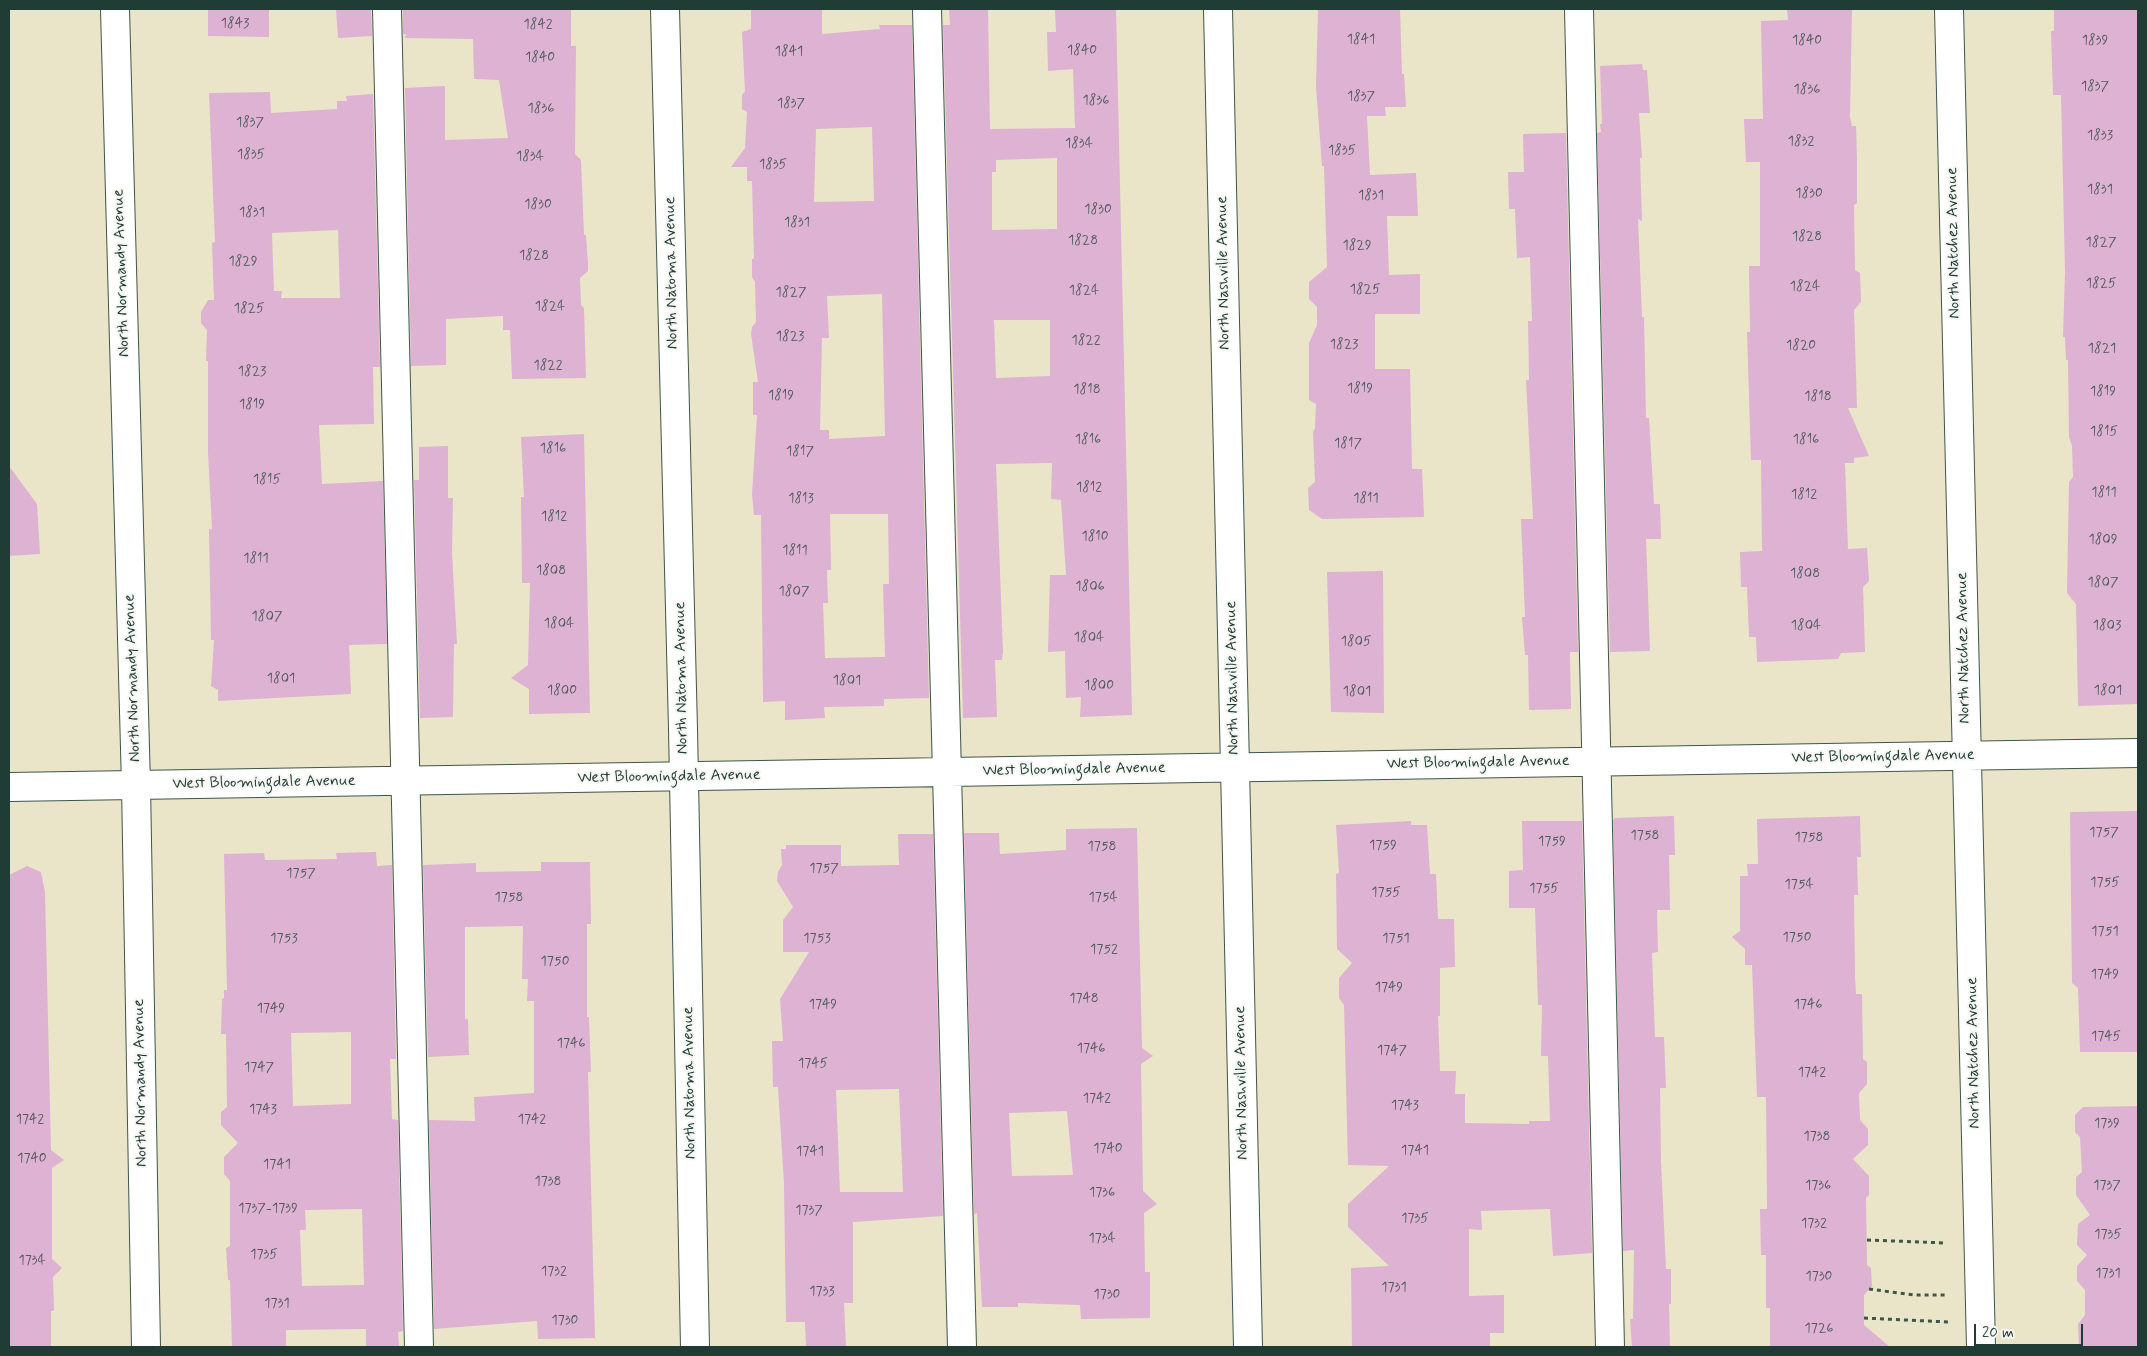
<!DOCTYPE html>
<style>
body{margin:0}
#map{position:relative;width:2147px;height:1356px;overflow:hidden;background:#eae5c8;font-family:Mynerve,sans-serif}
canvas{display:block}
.frame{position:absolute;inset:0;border:10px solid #1f3d34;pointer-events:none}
.scale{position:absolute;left:1974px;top:1324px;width:109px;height:22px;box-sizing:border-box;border:2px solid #1f3d34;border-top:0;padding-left:6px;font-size:15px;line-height:18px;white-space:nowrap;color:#1f3d34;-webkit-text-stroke:4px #f6f6f2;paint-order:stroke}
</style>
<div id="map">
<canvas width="2147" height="1356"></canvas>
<div class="frame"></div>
<div class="scale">20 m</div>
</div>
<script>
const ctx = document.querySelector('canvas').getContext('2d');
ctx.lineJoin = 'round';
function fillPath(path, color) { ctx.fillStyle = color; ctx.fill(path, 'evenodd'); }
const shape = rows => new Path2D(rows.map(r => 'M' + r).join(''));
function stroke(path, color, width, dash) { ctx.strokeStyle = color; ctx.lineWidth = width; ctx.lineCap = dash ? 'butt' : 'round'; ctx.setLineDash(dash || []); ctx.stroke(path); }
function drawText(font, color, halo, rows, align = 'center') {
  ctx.font = font + ' Mynerve,sans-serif'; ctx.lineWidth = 4; ctx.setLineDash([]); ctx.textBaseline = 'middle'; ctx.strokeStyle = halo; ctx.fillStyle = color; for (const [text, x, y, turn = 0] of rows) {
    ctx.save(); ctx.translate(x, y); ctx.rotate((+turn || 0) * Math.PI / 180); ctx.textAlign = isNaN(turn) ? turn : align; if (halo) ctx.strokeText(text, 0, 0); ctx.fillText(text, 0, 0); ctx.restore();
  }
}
fillPath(shape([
 [208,9,269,9,269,37,208,36],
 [336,9,371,9,372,36,338,38],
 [403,9,571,9,571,46,576,46,575,154,581,160,584,235,586,235,588,264,588,271,580,278,581,305,584,308,586,378,512,379,510,330,503,330,503,316,446,319,446,365,411,366,405,88,445,86,445,140,508,138,499,80,474,79,473,39,405,38,406,34,403,34],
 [751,9,822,9,822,34,880,29,879,25,912,25,929,698,884,699,884,706,824,707,825,718,785,720,785,701,763,702,761,515,754,515,752,494,757,415,753,415,753,382,758,382,751,334,752,327,756,322,755,282,752,277,752,259,754,259,752,181,747,181,747,167,731,167,745,148,747,112,742,109,742,95,745,91,742,32,751,29],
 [872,127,874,201,814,202,816,129],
 [882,294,885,436,829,439,829,430,820,430,822,338,829,338,827,296],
 [830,514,888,514,889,584,883,584,885,657,825,658,823,603,828,603,827,570,831,570],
 [949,9,988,9,990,129,1075,128,1073,69,1048,71,1047,32,1056,32,1055,9,1116,9,1132,715,1080,717,1081,697,1066,698,1065,651,1048,652,1050,575,1066,575,1061,500,1051,499,1052,463,996,464,1003,652,1002,660,995,660,997,717,963,718,943,25,950,25],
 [1057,158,1057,229,992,230,992,172,996,172,996,160],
 [994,320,1050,320,1050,376,996,378],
 [1318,9,1400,9,1402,74,1404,74,1406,107,1385,107,1386,116,1367,116,1370,175,1416,173,1418,216,1387,216,1389,275,1420,274,1420,314,1375,314,1375,369,1410,369,1412,469,1422,469,1424,517,1322,519,1309,510,1308,488,1315,482,1313,432,1315,428,1316,404,1309,400,1309,343,1317,325,1317,307,1309,299,1309,282,1327,267,1324,166,1322,166,1316,87],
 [1787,9,1852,9,1850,117,1852,126,1856,126,1857,159,1857,203,1854,205,1855,270,1860,273,1861,302,1854,310,1857,408,1848,408,1869,456,1854,458,1854,463,1845,463,1848,549,1867,548,1869,581,1863,587,1865,652,1841,653,1838,659,1757,662,1756,637,1749,637,1747,587,1741,587,1740,552,1762,551,1761,460,1751,460,1747,332,1750,332,1749,266,1760,266,1760,162,1746,162,1744,119,1763,119,1761,21,1788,20],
 [2054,9,2138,9,2138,704,2078,706,2076,604,2067,593,2069,482,2073,477,2072,446,2069,437,2068,360,2066,360,2065,337,2063,337,2065,272,2061,95,2053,95,2051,31,2054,31],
 [1642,64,1643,70,1647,70,1650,113,1639,113,1642,158,1640,158,1642,221,1638,219,1642,317,1644,317,1646,418,1649,418,1654,504,1660,504,1661,539,1646,539,1650,651,1610,652,1597,133,1601,132,1600,124,1602,124,1600,66],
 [270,92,271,113,337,109,337,101,347,101,346,96,373,94,380,367,373,367,374,424,319,425,322,484,383,481,387,644,349,645,351,694,218,701,218,690,211,686,214,640,211,640,209,529,212,529,208,452,208,361,206,361,207,330,201,323,201,312,208,300,214,300,212,243,215,242,209,93],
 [338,230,340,298,281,298,282,291,274,291,272,233],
 [1566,133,1578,652,1570,652,1571,709,1529,710,1528,655,1525,655,1522,617,1525,617,1521,519,1533,519,1526,380,1529,380,1528,321,1532,321,1530,257,1517,258,1515,209,1509,209,1508,172,1524,172,1523,134],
 [584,434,590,713,529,714,529,689,511,678,528,665,530,583,522,583,521,497,524,497,521,437],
 [448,446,448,498,453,498,452,552,457,644,454,644,453,717,420,718,414,480,419,480,419,447],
 [9,466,37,504,40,554,9,556],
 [1383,571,1384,713,1331,712,1327,572],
 [2138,811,2138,1052,2080,1052,2078,988,2072,983,2070,812],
 [1674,816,1675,855,1669,855,1670,910,1657,910,1658,952,1652,953,1655,1037,1664,1037,1666,1088,1660,1088,1661,1161,1666,1269,1671,1269,1671,1304,1669,1304,1670,1347,1632,1347,1630,1319,1633,1319,1634,1250,1623,1251,1613,820,1615,818],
 [1860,816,1861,857,1857,857,1858,895,1854,895,1855,976,1856,994,1862,994,1863,1059,1867,1062,1867,1084,1859,1093,1860,1120,1868,1129,1868,1145,1853,1159,1869,1176,1869,1195,1866,1198,1867,1265,1871,1268,1872,1286,1864,1295,1864,1325,1890,1347,1770,1347,1770,1308,1766,1308,1766,1255,1761,1255,1760,1209,1767,1209,1766,1097,1757,1097,1752,965,1745,965,1745,949,1732,937,1740,931,1740,876,1748,876,1747,864,1758,864,1757,819],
 [1411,821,1411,825,1427,825,1430,874,1436,874,1438,919,1454,919,1455,967,1440,968,1440,1016,1438,1016,1440,1071,1456,1071,1455,1094,1465,1094,1465,1123,1529,1124,1529,1121,1550,1121,1548,1056,1541,1056,1542,1005,1538,1005,1535,908,1509,908,1509,871,1523,870,1522,821,1582,821,1592,1253,1553,1256,1550,1209,1481,1211,1482,1230,1469,1229,1469,1296,1504,1295,1504,1333,1490,1333,1490,1347,1352,1347,1351,1268,1389,1266,1348,1227,1348,1204,1389,1166,1348,1165,1344,1005,1339,998,1339,978,1352,963,1337,949,1336,874,1339,873,1336,825],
 [1137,828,1142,1048,1153,1056,1141,1064,1143,1191,1157,1204,1144,1213,1145,1272,1150,1272,1150,1318,1081,1319,1080,1305,1018,1303,1018,1307,982,1307,977,1213,974,1214,964,833,999,833,1000,854,1066,850,1066,829],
 [1067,1111,1073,1175,1012,1176,1009,1113],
 [898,834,933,834,943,1216,853,1222,853,1303,844,1303,846,1347,806,1347,805,1322,786,1322,784,1184,778,1087,773,1087,772,1041,783,1041,780,999,809,952,783,952,783,920,793,907,777,881,778,872,782,865,781,849,786,849,786,845,841,845,841,866,899,865],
 [899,1089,903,1192,840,1192,836,1090],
 [376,852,377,866,392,865,396,1059,390,1059,392,1119,398,1120,403,1331,398,1332,399,1347,366,1347,366,1329,286,1330,286,1347,232,1347,230,1280,228,1280,226,1248,230,1246,230,1181,224,1174,224,1157,238,1143,221,1125,221,1112,227,1107,226,1034,221,1034,222,999,224,998,224,990,227,990,224,854,264,853,265,860,337,859,336,853],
 [351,1032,351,1104,293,1106,291,1033],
 [362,1209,364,1285,302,1286,300,1230,306,1230,305,1210],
 [541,862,590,862,591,924,587,924,587,1017,589,1017,591,1072,588,1072,595,1338,538,1339,537,1321,434,1329,429,1120,475,1121,474,1097,534,1093,534,1001,527,1001,528,979,522,979,523,926,465,927,465,1019,468,1019,469,1055,428,1057,423,865,476,863,476,872,541,871],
 [27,866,41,872,45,892,51,1150,64,1160,52,1168,52,1259,62,1268,53,1277,54,1311,51,1311,51,1347,9,1347,9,875],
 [2138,1106,2138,1347,2079,1347,2078,1324,2085,1315,2085,1290,2077,1281,2077,1266,2087,1255,2077,1245,2078,1224,2090,1215,2076,1195,2076,1177,2082,1172,2080,1137,2075,1132,2075,1115,2083,1107]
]), '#ddb2d2');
const minor = shape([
 [115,9,136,785,146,1347],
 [387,9,419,1347],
 [665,9,683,729,695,1347],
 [927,9,962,1347],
 [1218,9,1248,1347],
 [1579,9,1610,1347],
 [1949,9,1981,1347],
 [9,787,2138,753]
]);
stroke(minor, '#3d564a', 30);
stroke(shape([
 [1867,1240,1946,1243],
 [1869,1289,1914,1295,1947,1295],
 [1864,1318,1948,1322]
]), '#3d564a', 3, [4, 4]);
stroke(minor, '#fff', 28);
drawText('14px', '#4e5a5c', null, [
 ["1843",235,24],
 ["1842",538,25],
 ["1841",1361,40],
 ["1840",1807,41],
 ["1839",2095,41],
 ["1840",1082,51],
 ["1841",789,52],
 ["1840",540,58],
 ["1837",2095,87],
 ["1836",1807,90],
 ["1837",1361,97],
 ["1836",1096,101],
 ["1837",791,104],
 ["1836",541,109],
 ["1837",250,123],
 ["1833",2100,136],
 ["1832",1801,142],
 ["1834",1079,144],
 ["1835",1342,151],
 ["1835",251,155],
 ["1834",530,157],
 ["1835",773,165],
 ["1831",2100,190],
 ["1830",1809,194],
 ["1831",1371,196],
 ["1830",538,205],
 ["1830",1098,210],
 ["1831",252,213],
 ["1831",797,223],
 ["1828",1807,237],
 ["1828",1083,241],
 ["1827",2101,243],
 ["1829",1357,246],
 ["1828",534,256],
 ["1829",243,262],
 ["1825",2101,284],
 ["1824",1805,287],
 ["1825",1365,290],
 ["1824",1084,291],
 ["1827",791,293],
 ["1824",550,307],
 ["1825",249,309],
 ["1823",790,337],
 ["1822",1086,341],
 ["1823",1344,345],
 ["1820",1801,346],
 ["1821",2102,349],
 ["1822",548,366],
 ["1823",252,372],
 ["1819",1360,389],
 ["1818",1087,390],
 ["1819",2103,392],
 ["1819",781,396],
 ["1818",1818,397],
 ["1819",252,405],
 ["1815",2104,432],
 ["1816",1088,440],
 ["1816",1806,440],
 ["1817",1348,444],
 ["1816",553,449],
 ["1817",800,452],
 ["1815",267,480],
 ["1812",1089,488],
 ["1811",2104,493],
 ["1812",1804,495],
 ["1813",801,499],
 ["1811",1366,499],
 ["1812",554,517],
 ["1810",1095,537],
 ["1809",2103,540],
 ["1811",795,551],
 ["1811",256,559],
 ["1808",551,571],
 ["1808",1805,574],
 ["1807",2103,583],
 ["1806",1090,587],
 ["1807",794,592],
 ["1807",267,617],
 ["1804",559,624],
 ["1804",1806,626],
 ["1803",2107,626],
 ["1804",1089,638],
 ["1805",1356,642],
 ["1801",281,679],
 ["1801",847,681],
 ["1800",1099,686],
 ["1800",562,691],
 ["1801",2108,691],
 ["1801",1357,692],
 ["1757",2104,833],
 ["1758",1645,836],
 ["1758",1809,838],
 ["1759",1552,842],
 ["1759",1383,846],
 ["1758",1102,847],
 ["1757",824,869],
 ["1757",301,874],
 ["1755",2105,883],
 ["1754",1799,885],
 ["1755",1544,889],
 ["1755",1386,893],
 ["1758",509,898],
 ["1754",1103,898],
 ["1751",2105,932],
 ["1750",1797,938],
 ["1753",284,939],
 ["1753",817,939],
 ["1751",1396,939],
 ["1752",1104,950],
 ["1750",555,962],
 ["1749",2105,975],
 ["1749",1389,988],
 ["1748",1084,999],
 ["1749",823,1005],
 ["1746",1808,1005],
 ["1749",271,1009],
 ["1745",2106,1037],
 ["1746",571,1044],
 ["1746",1091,1049],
 ["1747",1392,1051],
 ["1745",813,1064],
 ["1747",259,1068],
 ["1742",1812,1073],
 ["1742",1097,1099],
 ["1743",1405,1106],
 ["1743",263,1110],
 ["1742",30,1120],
 ["1742",532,1120],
 ["1739",2107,1124],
 ["1738",1817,1137],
 ["1740",1108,1149],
 ["1741",1415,1151],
 ["1741",810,1152],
 ["1740",32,1159],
 ["1741",277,1165],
 ["1738",548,1182],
 ["1736",1818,1186],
 ["1737",2107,1186],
 ["1736",1102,1193],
 ["1737-1739",268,1209],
 ["1737",809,1211],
 ["1735",1415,1219],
 ["1732",1814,1224],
 ["1735",2108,1235],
 ["1734",1102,1239],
 ["1735",264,1255],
 ["1734",32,1261],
 ["1732",554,1272],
 ["1731",2108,1274],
 ["1730",1819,1277],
 ["1731",1394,1288],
 ["1733",822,1292],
 ["1730",1107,1295],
 ["1731",277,1304],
 ["1730",565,1321],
 ["1726",1819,1329]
]);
drawText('16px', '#1f3d34', '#f6f6f2', [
 ["North Natchez Avenue",1954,243,-91],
 ["North Normandy Avenue",122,273,-92],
 ["North Natoma Avenue",672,273,-91],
 ["North Nashville Avenue",1224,273,-91],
 ["North Natchez Avenue",1964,648,-91],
 ["North Normandy Avenue",133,678,-92],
 ["North Natoma Avenue",682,678,-91],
 ["North Nashville Avenue",1233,678,-91],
 ["West Bloomingdale Avenue",1883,757,-1],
 ["West Bloomingdale Avenue",1478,763,-1],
 ["West Bloomingdale Avenue",1074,770,-1],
 ["West Bloomingdale Avenue",669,777,-1],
 ["West Bloomingdale Avenue",264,783,-1],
 ["North Natchez Avenue",1974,1053,-91],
 ["North Normandy Avenue",141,1083,-91],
 ["North Natoma Avenue",690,1083,-91],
 ["North Nashville Avenue",1242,1083,-91]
]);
</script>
